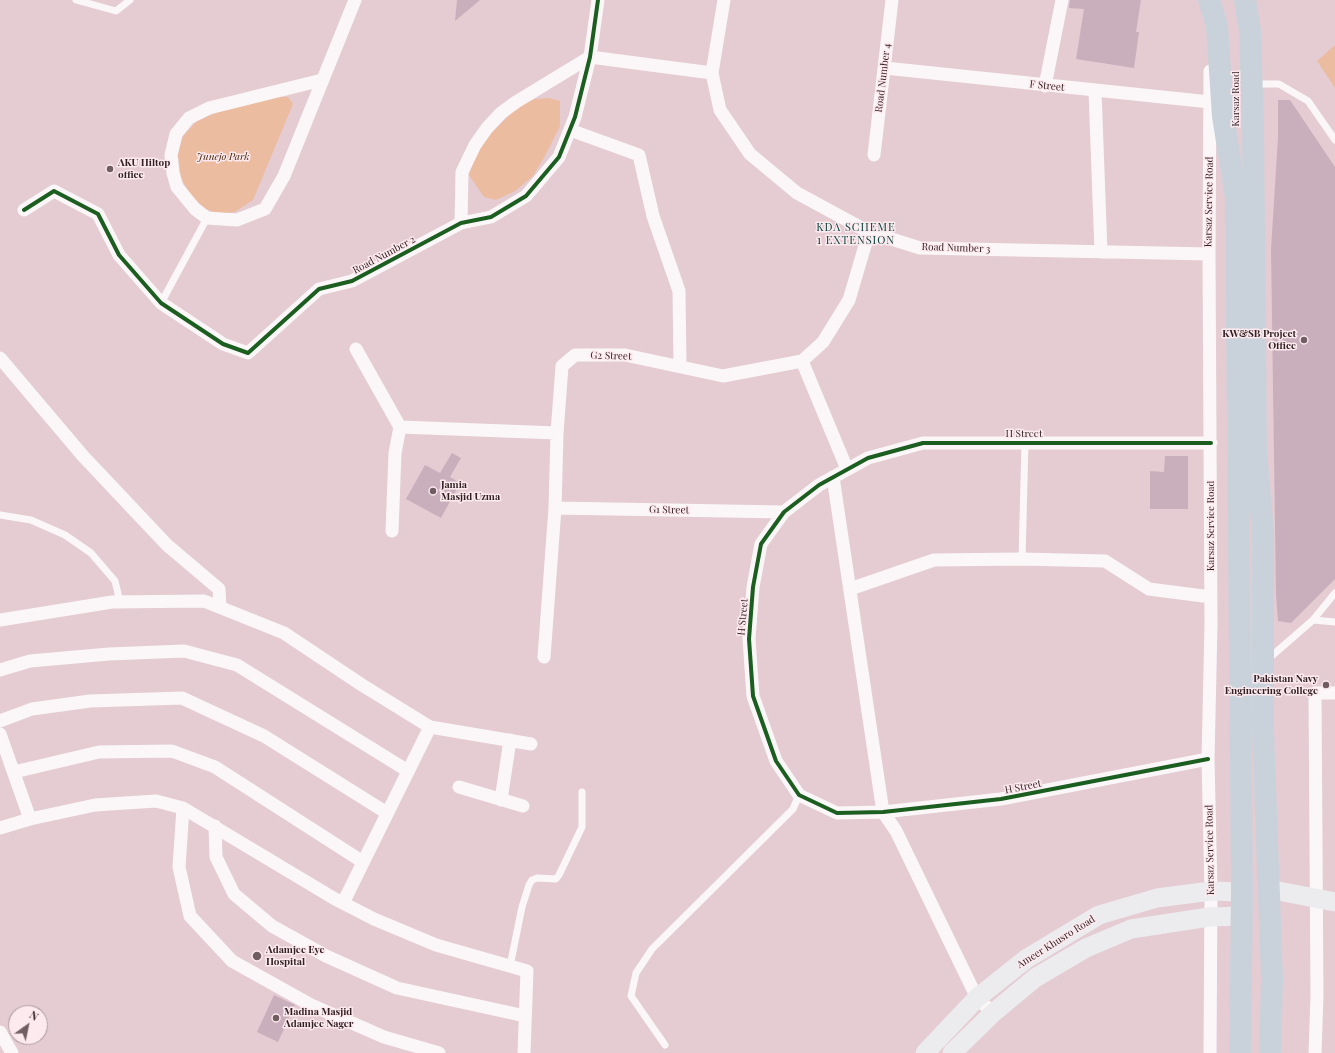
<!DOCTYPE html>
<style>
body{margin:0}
#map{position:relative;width:1335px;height:1053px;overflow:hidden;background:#e4ccd2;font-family:"Playfair Display",serif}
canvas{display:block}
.north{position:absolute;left:8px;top:1005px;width:40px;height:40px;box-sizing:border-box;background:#fdeaef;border:1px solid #ab9a9e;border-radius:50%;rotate:33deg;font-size:11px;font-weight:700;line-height:16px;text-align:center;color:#312125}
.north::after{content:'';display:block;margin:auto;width:14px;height:18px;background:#705d62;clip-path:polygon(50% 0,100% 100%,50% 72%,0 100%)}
</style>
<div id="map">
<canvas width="1335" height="1053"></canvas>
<div class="north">N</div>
</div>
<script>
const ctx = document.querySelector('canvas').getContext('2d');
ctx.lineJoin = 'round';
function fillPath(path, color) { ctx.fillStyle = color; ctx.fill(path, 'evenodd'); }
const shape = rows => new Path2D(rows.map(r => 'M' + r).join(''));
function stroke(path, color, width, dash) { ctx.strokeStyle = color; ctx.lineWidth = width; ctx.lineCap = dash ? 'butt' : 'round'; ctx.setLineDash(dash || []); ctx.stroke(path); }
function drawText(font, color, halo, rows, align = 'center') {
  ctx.font = font + ' "Playfair Display",serif'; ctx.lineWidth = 3; ctx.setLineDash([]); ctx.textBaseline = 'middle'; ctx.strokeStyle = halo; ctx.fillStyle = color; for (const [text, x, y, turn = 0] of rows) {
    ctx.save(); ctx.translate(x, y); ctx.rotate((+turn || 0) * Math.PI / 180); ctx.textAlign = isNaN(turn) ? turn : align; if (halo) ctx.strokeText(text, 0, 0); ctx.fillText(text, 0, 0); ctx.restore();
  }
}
fillPath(shape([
 [1335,45,1335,88,1317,61],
 [276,96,288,97,293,104,253,200,235,212,219,214,206,209,191,196,181,178,178,155,183,136,197,121,225,109],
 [549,98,560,101,560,126,546,154,533,176,515,191,496,200,484,197,469,175,476,154,488,136,519,106,535,99]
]), '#ebbca0');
fillPath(shape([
 [457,0,480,0,455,21],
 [1070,0,1141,0,1136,32,1139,32,1134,68,1076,59,1084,9,1069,8],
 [1278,100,1290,100,1335,167,1335,579,1291,623,1278,621,1276,595,1271,249,1278,138],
 [452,453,461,458,450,477,460,483,441,518,406,499,425,465,440,473],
 [1165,456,1188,456,1188,509,1150,509,1150,471,1164,472],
 [274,995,295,1005,278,1042,257,1032]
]), '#c9afbc');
stroke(shape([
 [76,0,116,11,130,0],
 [1258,84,1279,84,1308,101,1335,140],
 [161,303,207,218],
 [0,515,31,520,65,535,91,553,115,581,120,602],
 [1022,559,1025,442],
 [1313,620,1335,622],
 [1267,660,1313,620,1335,593],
 [510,966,522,907,529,885,532,880,537,878,556,879,559,875,582,827,582,792],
 [665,1045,631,996,636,973,652,949,793,809,799,795]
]), '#fbf7f8', 7);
stroke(shape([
 [724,0,712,73,720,110,750,154,797,193,869,232,920,248,1209,254],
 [885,68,1210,102],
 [1210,71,1209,254,1211,625,1208,759,1211,891,1210,1053],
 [322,80,209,108,189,118,176,134,171,155,173,173,177,187,195,209,207,218,237,220,265,209,284,176,355,0],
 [1045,86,1062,0],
 [1095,91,1101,252],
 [570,130,639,155,653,216,679,291,680,365],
 [874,155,892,0],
 [24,210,54,191,98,214,119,255,161,303,223,344,248,353,319,289,352,281,461,223,491,217,526,196,559,157,575,117,590,57,598,0],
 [461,223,462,172,475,145,487,128,501,113,516,102,590,57,712,73],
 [356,349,400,427],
 [0,358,83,456,167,545,219,589,220,607],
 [802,361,847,469],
 [833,477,883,812,896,831,977,998,993,1013],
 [555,508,784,512],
 [392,531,395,453,400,427,557,433],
 [850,589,934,560,1022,559,1105,561,1149,589,1211,597],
 [0,620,112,602,204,601,284,633,362,685,430,727,531,744],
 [544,657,555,508,557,433,562,366,575,355,625,355,723,376,802,361,823,342,849,300,869,232],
 [0,670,30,661,109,654,184,651,237,665,408,771],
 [0,721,32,709,90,701,182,698,264,736,387,813],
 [0,734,30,819],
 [1208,759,1001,799,883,812,837,813,799,795,776,761,753,696,749,639,753,587,761,544,784,512,819,485,868,458,923,443,1211,443],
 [14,772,99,752,172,751,215,767,363,862],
 [459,787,523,806],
 [501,800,510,740],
 [183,808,179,867,190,916,232,961,311,1005,384,1037,439,1053],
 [215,826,216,857,234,894,272,926,326,956,397,988,525,1016],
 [0,828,30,819,95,805,156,801,183,808,335,899,374,919,436,945,527,971,524,1053],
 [343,903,430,727],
 [0,1032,12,1053],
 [1315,1053,1317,996,1315,693,1335,693]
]), '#fbf7f8', 13);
stroke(shape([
 [1268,889,1335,902],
 [925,1053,977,998,1026,959,1099,915,1157,898,1211,891,1242,892],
 [952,1053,993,1013,1035,978,1086,948,1131,929,1209,917,1242,916]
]), '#ececef', 19);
stroke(shape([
 [1209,0,1217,26,1223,116,1236,198,1242,892,1240,1053],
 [1245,0,1250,31,1253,128,1256,451,1263,533,1263,732,1272,978,1270,1053]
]), '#c9d2da', 22);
stroke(shape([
 [24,210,54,191,98,214,119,255,161,303,223,344,248,353,319,289,352,281,461,223,491,217,526,196,559,157,575,117,590,57,598,0],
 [1208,759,1001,799,883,812,837,813,799,795,776,761,753,696,749,639,753,587,761,544,784,512,819,485,868,458,923,443,1211,443]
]), '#1b5e20', 4);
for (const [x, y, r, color] of [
 [110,169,4,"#705d62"],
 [1304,340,4,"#705d62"],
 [433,491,4,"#705d62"],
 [1326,685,4,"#705d62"],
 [257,956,5,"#705d62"],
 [276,1018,4,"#705d62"]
]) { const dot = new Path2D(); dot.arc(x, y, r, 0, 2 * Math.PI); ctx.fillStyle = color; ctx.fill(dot); stroke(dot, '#fdeaef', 1.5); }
drawText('10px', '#312125', '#fdeaef', [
 ["Road Number 4",883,78,-83],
 ["F Street",1047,86,6],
 ["Karsaz Road",1236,99,-90],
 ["Karsaz Service Road",1209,202,-89],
 ["Road Number 3",956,248,2],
 ["Road Number 2",384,255,-28],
 ["G2 Street",611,356,2],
 ["H Street",1024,434],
 ["G1 Street",669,510,1],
 ["Karsaz Service Road",1211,526,-90],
 ["H Street",743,617,-85],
 ["H Street",1023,787,-11],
 ["Karsaz Service Road",1210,850,-91],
 ["Ameer Khusro Road",1056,942,-32]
]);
drawText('italic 10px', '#43260b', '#fdeaef', [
 ["Junejo Park",223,157]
]);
drawText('bold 10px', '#312125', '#fdeaef', [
 ["AKU Hiltop",118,163],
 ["office",118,175],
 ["KW&SB Project",1296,334,"right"],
 ["Office",1296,346,"right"],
 ["Jamia",441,485],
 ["Masjid Uzma",441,497],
 ["Pakistan Navy",1318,679,"right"],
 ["Engineering College",1318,691,"right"],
 ["Adamjee Eye",266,950],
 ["Hospital",266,962],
 ["Madina Masjid",284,1012],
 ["Adamjee Nager",284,1024]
], 'left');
ctx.letterSpacing = '1px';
drawText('11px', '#04423a', '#fdeaef', [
 ["KDA SCHEME",856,228],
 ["1 EXTENSION",856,241]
]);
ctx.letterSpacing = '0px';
</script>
